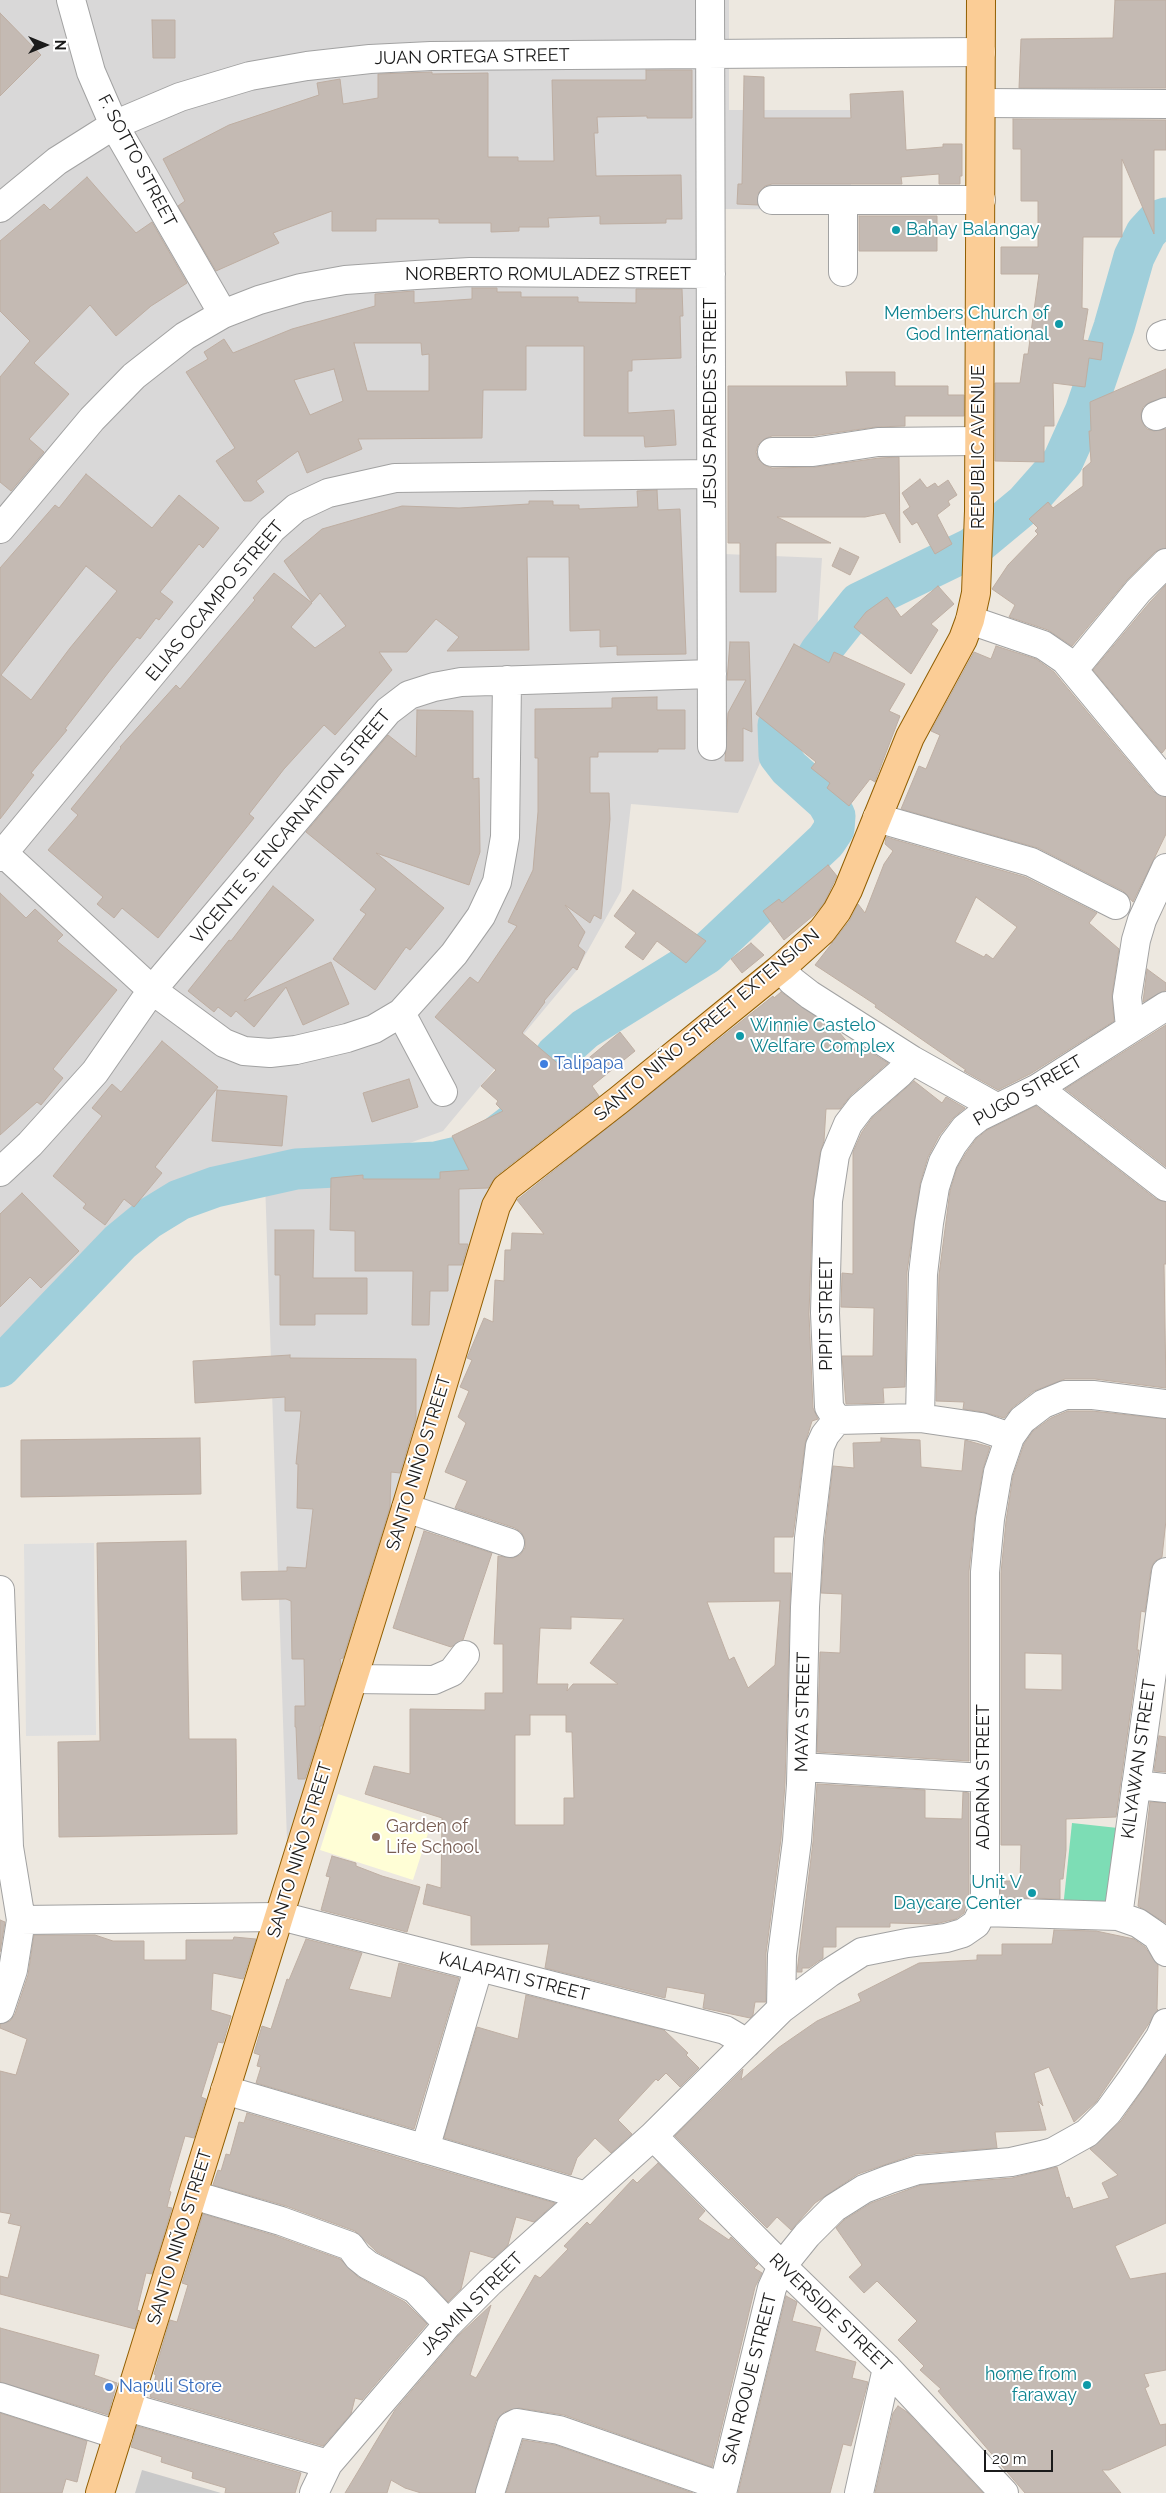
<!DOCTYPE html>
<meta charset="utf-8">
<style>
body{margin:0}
#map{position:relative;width:1166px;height:2493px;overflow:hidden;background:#ede8e0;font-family:Raleway,sans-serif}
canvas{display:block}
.north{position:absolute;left:20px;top:20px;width:50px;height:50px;-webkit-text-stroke:4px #fff;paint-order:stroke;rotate:90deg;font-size:14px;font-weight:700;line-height:20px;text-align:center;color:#1b1b1b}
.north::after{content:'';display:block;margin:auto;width:18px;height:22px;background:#1b1b1b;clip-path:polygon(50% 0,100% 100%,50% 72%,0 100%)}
.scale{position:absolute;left:984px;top:2450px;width:69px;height:22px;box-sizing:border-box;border:2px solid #1b1b1b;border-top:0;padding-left:6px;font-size:15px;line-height:18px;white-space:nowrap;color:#1b1b1b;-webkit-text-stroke:4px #fff;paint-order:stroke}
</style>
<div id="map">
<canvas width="1166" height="2493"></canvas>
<div class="north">N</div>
<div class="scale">20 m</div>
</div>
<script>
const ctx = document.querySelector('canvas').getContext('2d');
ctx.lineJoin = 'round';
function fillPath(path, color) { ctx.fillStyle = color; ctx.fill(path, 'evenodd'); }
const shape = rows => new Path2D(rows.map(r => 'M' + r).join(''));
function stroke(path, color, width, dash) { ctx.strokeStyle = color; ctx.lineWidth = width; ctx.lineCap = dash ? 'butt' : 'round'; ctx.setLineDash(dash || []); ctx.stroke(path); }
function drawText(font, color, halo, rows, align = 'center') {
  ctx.font = font + ' Raleway,sans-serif'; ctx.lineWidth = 4; ctx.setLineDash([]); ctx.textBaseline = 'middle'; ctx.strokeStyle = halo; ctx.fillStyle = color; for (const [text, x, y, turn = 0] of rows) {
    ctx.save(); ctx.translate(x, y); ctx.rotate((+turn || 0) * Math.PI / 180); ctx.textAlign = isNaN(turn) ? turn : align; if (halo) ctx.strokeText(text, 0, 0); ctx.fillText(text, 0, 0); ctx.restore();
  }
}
fillPath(shape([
 [0,0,729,0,729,110,851,110,851,210,724,209,724,554,822,558,817,633,738,813,631,804,621,891,577,970,443,1131,365,1159,236,1166,156,1196,0,1341],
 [464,1164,493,1191,287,1841,265,1181]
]), '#d9d8d8');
fillPath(shape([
 [338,1794,431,1824,413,1880,320,1850]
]), '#fffed6');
fillPath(shape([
 [142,2470,221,2493,135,2493]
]), '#c9c9c9');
fillPath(shape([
 [1072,1823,1127,1829,1119,1914,1063,1908]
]), '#7dddb5');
fillPath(shape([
 [94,1543,96,1735,26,1736,24,1544]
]), '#dfdfdf');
stroke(shape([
 [0,1367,120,1242,148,1219,179,1200,215,1187,296,1169,436,1162,466,1155,492,1140,522,1117,531,1104,544,1073,556,1055,585,1029,706,954,826,841,834,829,835,816,827,802,789,768,779,755,778,725,820,652,859,603,972,548,1025,504,1063,461,1085,412,1114,327,1134,257,1146,233,1157,221,1166,218]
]), '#a0cfdb', 41);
const building = shape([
 [1115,0,1166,0,1166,88,1019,88,1021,39,1113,38,1115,0],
 [0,13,41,55,0,96,0,13],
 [152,20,175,20,175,58,153,58,152,20],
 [646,70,692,70,692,118,647,118,647,116,597,117,598,133,594,133,596,176,681,175,682,219,666,219,666,223,600,224,600,216,548,218,549,227,519,227,519,231,491,232,491,223,439,223,439,219,376,219,376,231,332,231,332,211,273,233,279,243,216,271,178,206,185,201,163,159,229,125,319,95,317,83,340,79,343,104,378,98,378,74,432,72,432,74,488,73,488,157,518,157,518,161,554,161,552,80,646,80,646,70],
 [744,76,764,77,764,118,851,118,850,94,903,91,906,150,943,147,943,144,962,144,962,176,960,176,960,184,939,184,939,174,901,177,902,184,772,184,765,186,759,192,758,205,737,204,738,184,742,184,744,76],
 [1013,119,1166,120,1166,150,1154,150,1154,234,1122,159,1122,237,1083,237,1082,308,1088,309,1083,340,1103,343,1101,360,1089,358,1085,387,1053,383,1054,426,1044,426,1044,462,995,461,995,383,1020,383,1024,354,1028,354,1039,274,1001,274,1001,247,1038,247,1038,201,1021,201,1021,149,1013,149,1013,119],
 [87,177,136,233,152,222,187,283,151,306,116,336,90,305,34,363,69,394,29,439,44,452,11,491,0,482,0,377,30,341,0,311,0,241,44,204,50,210,87,177],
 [859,216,937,216,937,251,859,251,859,216],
 [472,288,497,288,497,292,521,292,521,297,578,297,578,302,636,303,636,289,682,289,683,316,680,316,681,358,632,360,632,371,628,371,628,413,674,410,676,445,645,447,644,436,584,436,584,346,526,346,526,390,483,390,482,438,358,439,362,449,307,473,298,451,256,481,264,492,251,501,244,501,216,461,235,448,186,372,208,359,204,352,224,339,233,353,292,329,375,306,375,294,414,291,414,303,472,299,472,288],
 [354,343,421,343,422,355,429,354,429,391,367,391,354,343],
 [334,369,343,401,310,415,294,380,334,369],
 [1166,369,1166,397,1150,402,1143,407,1141,414,1142,422,1147,429,1154,431,1166,429,1166,548,1155,552,1127,580,1072,646,1048,630,1009,617,1015,605,992,589,1008,565,1038,534,1035,531,1038,528,1029,519,1048,502,1053,508,1083,486,1083,469,1091,462,1089,431,1091,431,1090,402,1166,369],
 [846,372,895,372,895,386,948,386,948,395,964,395,964,416,905,416,905,426,876,427,812,436,772,436,764,439,758,445,756,452,758,459,764,465,772,468,815,467,879,458,899,457,900,543,885,513,865,517,777,517,831,543,776,543,776,592,740,592,740,543,728,543,728,386,847,386,846,372],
 [86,474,152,528,179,495,219,528,203,548,199,544,160,592,173,602,159,620,156,618,140,639,137,637,108,673,65,729,67,730,31,773,34,775,0,819,0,568,55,505,59,508,86,474],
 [86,566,117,591,70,648,31,700,1,675,86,566],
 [920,479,927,488,935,483,938,487,948,480,957,495,948,501,950,505,937,515,952,544,935,554,917,522,912,525,903,512,910,507,902,493,920,479],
 [657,490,658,510,680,509,686,654,617,655,617,646,600,647,600,630,570,631,569,557,527,557,529,650,447,651,459,637,436,619,407,652,379,652,392,670,335,735,324,725,284,769,249,814,254,818,158,938,122,908,114,918,97,904,103,897,48,850,78,815,71,809,121,748,120,747,176,685,180,689,255,600,253,598,274,573,312,603,291,627,315,648,346,626,320,593,312,602,284,561,322,529,402,506,459,508,529,504,529,501,553,501,553,505,579,505,579,509,638,507,637,491,657,490],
 [840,548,859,557,850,575,832,566,840,548],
 [1166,585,1166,748,1162,753,1093,670,1150,602,1166,585],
 [938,586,954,604,931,624,938,630,911,674,854,627,866,612,887,597,901,617,938,586],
 [730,642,749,642,752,732,743,728,743,761,725,761,728,713,746,680,727,680,730,642],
 [794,644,829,663,834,652,905,684,889,711,900,716,877,776,875,782,870,779,849,806,827,788,830,783,811,768,816,762,756,714,794,644],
 [996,646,1036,659,1054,672,1154,792,1166,797,1166,834,1133,902,1123,891,1038,848,901,809,919,766,926,769,940,735,931,731,974,652,991,659,996,646],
 [657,697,657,710,685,710,685,749,658,749,658,752,598,752,598,757,590,757,590,793,609,793,610,819,601,919,594,915,590,923,565,905,585,932,578,946,585,952,577,970,573,967,544,1001,545,1002,522,1033,562,1067,573,1060,578,1067,620,1032,635,1051,592,1086,599,1096,496,1176,488,1188,459,1189,459,1244,468,1244,462,1265,448,1265,448,1291,430,1291,429,1325,412,1325,413,1271,355,1271,355,1231,330,1230,331,1178,363,1175,363,1179,440,1179,440,1172,469,1170,452,1136,503,1111,496,1104,498,1101,481,1086,496,1070,435,1017,470,977,478,983,517,926,508,922,533,870,538,812,538,758,535,758,535,709,612,708,612,698,657,697],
 [417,710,473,711,473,779,479,778,480,852,469,885,376,853,444,908,410,950,406,947,375,990,333,959,366,914,360,910,376,889,306,832,388,735,416,757,417,710],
 [886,837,1025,877,1097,913,1089,923,1119,949,1112,995,1114,1021,1030,1074,998,1090,964,1071,966,1070,875,1007,876,1005,815,965,850,920,858,904,865,913,884,864,893,851,885,844,886,837],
 [976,897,1017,927,993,959,986,954,984,957,955,942,976,897],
 [828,865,837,876,824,903,814,915,784,940,763,911,779,899,782,903,828,865],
 [273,886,314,920,244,1001,331,962,349,1004,303,1025,286,987,254,1027,236,1011,231,1017,218,1007,214,1012,188,991,229,940,231,941,273,886],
 [633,890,706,941,686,963,657,941,643,960,625,947,636,933,614,916,633,890],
 [0,893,26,918,35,909,63,935,57,941,117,990,53,1069,63,1078,41,1105,37,1102,0,1135,0,893],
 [751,943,764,955,742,973,731,959,751,943],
 [1147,969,1166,983,1166,990,1143,1002,1147,969],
 [781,992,839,1032,854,1050,857,1044,888,1063,851,1095,840,1109,826,1109,824,1141,820,1153,813,1199,809,1314,813,1408,818,1419,812,1421,805,1444,793,1537,774,1537,774,1573,791,1573,785,1783,781,1839,766,1953,766,2002,755,2002,753,2015,750,2018,703,2008,705,1994,667,1987,665,1998,545,1968,549,1944,471,1945,471,1916,423,1904,427,1884,441,1888,442,1818,365,1794,374,1766,410,1774,410,1709,485,1710,485,1693,503,1693,503,1644,494,1644,498,1556,513,1558,520,1555,525,1548,525,1539,521,1532,515,1528,455,1508,467,1481,445,1472,466,1423,458,1417,469,1391,460,1387,472,1360,467,1358,484,1318,493,1322,495,1280,504,1281,505,1250,511,1250,512,1233,544,1234,517,1200,773,996,774,998,781,992],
 [780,1601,775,1665,748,1688,734,1657,729,1660,707,1602,780,1601],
 [571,1617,624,1619,590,1663,618,1684,573,1684,567,1691,568,1684,537,1684,540,1628,571,1629,571,1617],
 [530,1715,566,1715,566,1732,572,1732,574,1798,564,1798,564,1825,515,1825,515,1735,530,1735,530,1715],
 [1166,1025,1166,1167,1065,1089,1166,1025],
 [162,1041,218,1087,155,1167,162,1173,134,1207,124,1199,105,1225,83,1208,86,1204,53,1176,102,1116,92,1108,112,1084,121,1092,162,1041],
 [409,1079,418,1107,372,1122,363,1093,409,1079],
 [914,1081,942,1103,946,1097,965,1108,953,1118,939,1136,928,1157,920,1184,907,1272,905,1387,883,1388,884,1403,846,1404,842,1356,873,1356,874,1308,841,1307,842,1273,853,1274,853,1152,862,1132,872,1118,914,1081],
 [217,1090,287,1096,282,1146,212,1141,217,1090],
 [1036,1106,1156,1199,1166,1202,1166,1264,1164,1264,1166,1388,1095,1379,1065,1379,1034,1391,1012,1408,1004,1418,983,1412,963,1409,964,1402,936,1401,939,1275,950,1191,957,1168,966,1153,976,1139,987,1130,1036,1106],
 [22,1193,79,1251,41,1288,30,1277,0,1307,0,1214,22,1193],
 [275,1230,314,1230,313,1278,367,1278,367,1314,315,1314,315,1325,280,1325,280,1275,275,1275,275,1230],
 [290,1355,290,1358,416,1359,416,1419,400,1473,391,1472,390,1507,343,1658,340,1659,341,1666,322,1726,320,1726,320,1733,305,1779,298,1779,296,1727,295,1727,295,1706,305,1706,304,1659,292,1659,291,1601,286,1599,242,1600,241,1572,287,1571,287,1567,306,1568,313,1509,297,1508,298,1464,296,1464,301,1411,285,1411,285,1397,195,1403,193,1361,290,1355],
 [1068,1411,1092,1411,1166,1419,1166,1520,1162,1557,1154,1562,1151,1569,1145,1612,1141,1611,1137,1650,1139,1650,1116,1817,1066,1819,1066,1850,1063,1879,1060,1879,1060,1899,1000,1897,1001,1881,1020,1881,1021,1845,1001,1845,1001,1573,1006,1521,1013,1476,1024,1444,1033,1431,1051,1418,1068,1411],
 [1025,1653,1062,1654,1062,1690,1025,1689,1025,1653],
 [200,1438,201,1494,21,1497,21,1440,200,1438],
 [881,1438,920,1440,921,1467,962,1471,965,1440,990,1447,983,1469,975,1516,969,1571,969,1761,817,1752,820,1652,840,1653,842,1594,821,1593,825,1537,833,1466,854,1468,853,1443,881,1442,881,1438],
 [424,1531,492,1553,463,1640,451,1647,393,1628,424,1531],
 [186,1541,189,1739,236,1739,237,1834,59,1837,58,1742,100,1741,97,1543,186,1541],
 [1159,1736,1166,1737,1166,1772,1154,1771,1159,1736],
 [817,1784,925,1790,925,1818,962,1819,963,1792,969,1793,969,1893,964,1913,956,1919,935,1924,890,1923,890,1927,836,1927,836,1947,823,1947,823,1958,809,1968,802,1968,802,1972,797,1972,813,1842,817,1784],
 [1150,1802,1166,1803,1166,1923,1138,1906,1150,1802],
 [332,1856,356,1863,356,1866,382,1876,420,1887,407,1932,321,1910,330,1877,326,1876,332,1856],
 [0,1920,5,1922,0,1952,0,1920],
 [1054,1930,1096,1931,1134,1939,1145,1947,1158,1965,1157,2009,1158,2010,1096,2102,1074,2122,1049,2067,1034,2073,1043,2106,1038,2101,1046,2130,995,2132,997,2148,916,2154,858,2174,815,2203,791,2230,777,2217,767,2228,675,2136,743,2069,741,2080,778,2048,817,2021,861,2001,858,1994,919,1963,977,1960,977,1955,1002,1955,1002,1944,1052,1944,1054,1930],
 [34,1935,95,1935,113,1941,144,1941,144,1960,186,1960,186,1940,233,1940,234,1937,256,1939,243,1979,213,1973,211,2010,231,2016,223,2043,218,2042,201,2097,206,2099,194,2138,185,2136,169,2191,171,2192,167,2207,172,2208,152,2274,146,2273,137,2310,140,2311,135,2329,0,2294,0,2276,8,2278,21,2226,8,2223,11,2214,0,2212,0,2071,16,2075,27,2039,0,2028,0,2024,10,2021,15,2014,28,1975,34,1935],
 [306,1939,362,1953,349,1989,391,1998,399,1963,459,1978,414,2129,256,2083,261,2067,257,2066,260,2055,254,2053,262,2026,271,2029,287,1979,289,1980,306,1939],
 [526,1995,664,2030,688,2053,686,2055,699,2068,680,2087,666,2073,658,2081,656,2079,618,2120,632,2134,611,2153,595,2138,577,2158,571,2175,444,2138,477,2027,518,2039,526,1995],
 [1166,2056,1166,2223,1115,2246,1130,2279,1166,2273,1166,2370,1144,2374,1149,2386,1145,2388,1160,2425,1166,2424,1166,2445,1109,2470,1102,2470,1121,2493,1025,2493,938,2391,941,2389,920,2370,924,2366,898,2340,917,2321,877,2281,864,2293,849,2277,862,2265,836,2228,844,2220,871,2203,921,2185,1012,2178,1057,2167,1066,2198,1069,2197,1073,2209,1109,2198,1102,2183,1118,2175,1090,2149,1121,2121,1166,2056],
 [247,2113,420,2164,555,2203,534,2222,516,2217,508,2245,494,2258,470,2251,461,2289,448,2302,426,2278,377,2252,355,2231,286,2206,213,2185,218,2170,221,2171,226,2154,230,2155,239,2122,244,2123,247,2113],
 [658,2163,705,2211,698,2219,729,2240,731,2237,758,2264,754,2268,762,2273,755,2287,712,2467,564,2415,519,2408,504,2412,496,2421,475,2493,421,2493,405,2488,391,2480,387,2493,345,2493,395,2410,459,2335,491,2305,470,2375,476,2378,535,2275,540,2278,568,2249,564,2246,587,2222,590,2225,633,2179,637,2183,658,2163],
 [203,2214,276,2236,340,2259,358,2277,405,2302,427,2324,362,2400,355,2398,351,2414,323,2446,150,2397,156,2375,154,2374,170,2320,177,2322,188,2285,182,2283,203,2214],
 [786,2296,797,2302,792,2321,821,2328,815,2351,856,2362,852,2378,868,2382,851,2446,843,2444,830,2493,738,2493,786,2296],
 [0,2328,99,2355,94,2375,117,2383,108,2415,0,2382,0,2328],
 [898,2406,907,2412,983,2493,875,2493,893,2413,898,2406],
 [0,2413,87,2441,77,2482,66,2479,62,2493,0,2493,0,2413],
 [137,2426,301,2473,295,2493,225,2493,226,2488,192,2478,193,2472,161,2462,162,2457,131,2447,137,2426],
 [523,2440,555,2445,693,2493,506,2493,523,2440]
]);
fillPath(building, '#c4bab3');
stroke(building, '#beaea2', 1);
const minor = shape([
 [71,0,91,72,114,125,223,314],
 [710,0,712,746],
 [981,103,1166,104],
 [772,200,981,200],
 [843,200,843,272],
 [0,208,57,161,114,125,180,97,250,76,307,66,370,59,431,56,981,52],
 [1161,336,1166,334],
 [1156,416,1166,412],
 [772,452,813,452,878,442,979,441],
 [0,529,92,419,134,376,185,336,223,314,259,300,301,288,345,280,416,275,470,272,711,274],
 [970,620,1043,645,1065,660,1166,782],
 [1074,669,1138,591,1166,563],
 [877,818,1031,862,1116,905],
 [0,850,152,990,224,1043,244,1051,270,1053,296,1050,347,1038,374,1029,401,1013,454,954,481,916,497,882,505,837,507,680],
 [0,857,272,529,296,508,328,493,395,478,711,474],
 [781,968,792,981,810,995,912,1060,996,1107],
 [401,1013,443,1092],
 [1130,1027,1127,997,1136,940,1142,920,1166,868],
 [1038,1088,1166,1187],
 [0,1172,30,1144,95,1072,152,990,388,711,409,695,434,687,461,682,712,674],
 [920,1418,923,1274,929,1223,935,1187,943,1162,953,1144,965,1128,979,1117,1038,1088,1166,1006],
 [837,1420,829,1407,825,1313,828,1201,835,1155,848,1124,861,1107,899,1074,912,1060],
 [837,1420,920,1418,981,1427,1010,1437],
 [406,1508,510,1543],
 [0,1590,9,1847,21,1920,13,1970,0,2009],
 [353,1679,434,1680,452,1672,465,1655],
 [802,1767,984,1778],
 [1136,1785,1166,1788],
 [982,1912,1118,1916,1138,1923,1157,1936,1166,1952],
 [1118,1916,1166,1572],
 [21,1920,279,1917,292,1919,725,2030,747,2043],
 [781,2009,782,1955,797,1841,801,1784,805,1607,809,1538,820,1446,825,1435,837,1420],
 [225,2090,586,2196],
 [653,2136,782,2266,887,2368,1004,2493],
 [425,2149,478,1969],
 [193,2195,281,2221,350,2246,358,2257,368,2265,415,2289,448,2324],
 [0,2397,118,2435],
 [127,2407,328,2464],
 [314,2493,328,2464,448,2324,490,2282,653,2136,781,2009,829,1973,862,1952,907,1943,946,1938,963,1933,976,1924,982,1912,985,1894,985,1572,990,1519,998,1472,1010,1437,1022,1420,1043,1404,1065,1395,1093,1395,1166,1404],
 [490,2493,511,2426,517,2423,559,2430,723,2487],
 [722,2493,772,2288,782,2266,807,2235,834,2208,864,2189,890,2179,918,2170,1011,2162,1042,2155,1053,2152,1087,2133,1108,2112,1132,2079,1160,2037,1166,2023],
 [859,2493,887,2368]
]);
const major = shape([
 [100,2493,406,1508,496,1206,506,1188,619,1100,781,968,822,931,837,911,848,890,910,737,963,639,970,620,976,593,979,511,981,0]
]);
stroke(minor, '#a2a2a2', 30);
stroke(major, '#915e01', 30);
stroke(minor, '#fff', 28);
stroke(major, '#fbcd96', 28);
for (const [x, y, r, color] of [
 [896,230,5,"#0f9aa8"],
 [1059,324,5,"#0f9aa8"],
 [740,1036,5,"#0f9aa8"],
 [544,1064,5,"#3f7fe0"],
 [376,1837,5,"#8d6e63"],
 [1032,1893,5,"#0f9aa8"],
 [1087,2385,5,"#0f9aa8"],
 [109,2387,5,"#3f7fe0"]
]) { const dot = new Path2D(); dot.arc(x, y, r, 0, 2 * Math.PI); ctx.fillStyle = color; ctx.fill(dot); stroke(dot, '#fff', 2); }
drawText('18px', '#1b1b1b', '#fff', [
 ["JUAN ORTEGA STREET",472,57,-1],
 ["F. SOTTO STREET",137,161,62],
 ["NORBERTO ROMULADEZ STREET",548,275],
 ["JESUS PAREDES STREET",711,403,-90],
 ["REPUBLIC AVENUE",979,447,-90],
 ["ELIAS OCAMPO STREET",215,601,-50],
 ["VICENTE S. ENCARNATION STREET",291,827,-50],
 ["SANTO NIÑO STREET EXTENSION",707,1025,-40],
 ["PUGO STREET",1028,1091,-30],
 ["PIPIT STREET",827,1314,-90],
 ["SANTO NIÑO STREET",419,1463,-73],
 ["MAYA STREET",803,1712,-89],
 ["KILYAWAN STREET",1139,1759,-82],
 ["ADARNA STREET",984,1777,-90],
 ["SANTO NIÑO STREET",300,1850,-73],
 ["KALAPATI STREET",514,1977,14],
 ["SANTO NIÑO STREET",180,2237,-73],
 ["JASMIN STREET",472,2304,-45],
 ["RIVERSIDE STREET",830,2313,44],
 ["SAN ROQUE STREET",750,2379,-76]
]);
drawText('18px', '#0d838f', '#fff', [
 ["Bahay Balangay",906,230,"left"],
 ["Members Church of",1049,314],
 ["God International",1049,335],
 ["Winnie Castelo",750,1026,"left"],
 ["Welfare Complex",750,1047,"left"],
 ["Unit V",1022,1883],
 ["Daycare Center",1022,1904],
 ["home from",1077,2375],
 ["faraway",1077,2396]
], 'right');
drawText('18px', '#366cbe', '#fff', [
 ["Talipapa",554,1064],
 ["Napuli Store",119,2387]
], 'left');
drawText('18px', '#785e54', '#fff', [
 ["Garden of",386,1827],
 ["Life School",386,1848]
], 'left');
</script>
